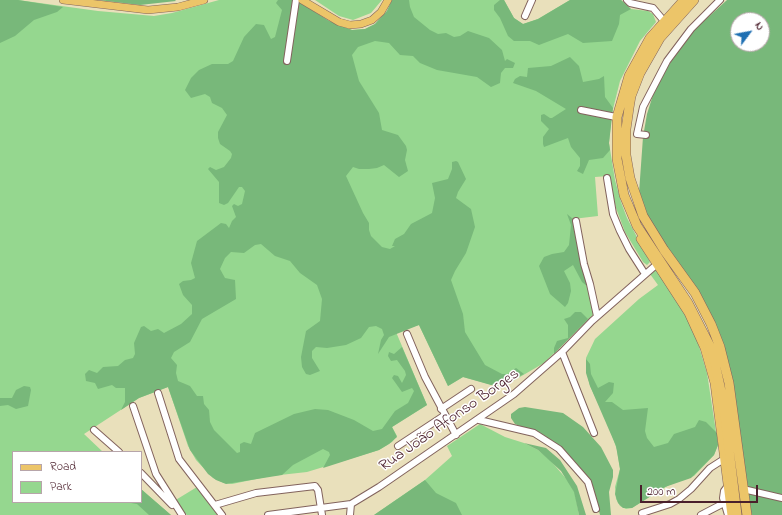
<!DOCTYPE html>
<meta charset="utf-8">
<style>
body{margin:0}
#map{position:relative;width:782px;height:515px;overflow:hidden;background:#e9e0bb;font-family:"Indie Flower",sans-serif}
canvas{display:block}
.legend{position:absolute;left:12px;top:451px;width:130px;height:52px;box-sizing:border-box;background:#fff;border:1px solid #b7a5aa;margin:0;padding:5px 7px;list-style:none;font-size:12px;color:#4a1f2b}
.legend li{display:flex;align-items:center;gap:8px;height:20px}
.legend b{width:20px;border:1px solid #b7a5aa}
.north{position:absolute;left:730px;top:12px;width:40px;height:40px;box-sizing:border-box;background:#fff;border:1px solid #b7a5aa;border-radius:50%;rotate:58deg;font-size:11px;font-weight:700;line-height:16px;text-align:center;color:#4a1f2b}
.north::after{content:'';display:block;margin:auto;width:14px;height:18px;background:#1f6fb2;clip-path:polygon(50% 0,100% 100%,50% 72%,0 100%)}
.scale{position:absolute;left:640px;top:485px;width:118px;height:18px;box-sizing:border-box;border:2px solid #4a1f2b;border-top:0;padding-left:5px;font-size:12px;line-height:14px;white-space:nowrap;color:#4a1f2b;-webkit-text-stroke:3px #fff;paint-order:stroke}
</style>
<div id="map">
<canvas width="782" height="515"></canvas>
<ul class="legend">
<li><b style="height:5px;background:#ecc569"></b>Road</li>
<li><b style="height:11px;background:#95d78f"></b>Park</li>
</ul>
<div class="north">N</div>
<div class="scale">200 m</div>
</div>
<script>
const ctx = document.querySelector('canvas').getContext('2d');
ctx.lineJoin = 'round';
function fillPath(path, color) { ctx.fillStyle = color; ctx.fill(path, 'evenodd'); }
const shape = rows => new Path2D(rows.map(r => 'M' + r).join(''));
function stroke(path, color, width, dash) { ctx.strokeStyle = color; ctx.lineWidth = width; ctx.lineCap = dash ? 'butt' : 'round'; ctx.setLineDash(dash || []); ctx.stroke(path); }
function drawText(font, color, halo, rows, align = 'center') {
  ctx.font = font + ' "Indie Flower",sans-serif'; ctx.lineWidth = 3; ctx.setLineDash([]); ctx.textBaseline = 'middle'; ctx.strokeStyle = halo; ctx.fillStyle = color; for (const [text, x, y, turn = 0] of rows) {
    ctx.save(); ctx.translate(x, y); ctx.rotate((+turn || 0) * Math.PI / 180); ctx.textAlign = isNaN(turn) ? turn : align; if (halo) ctx.strokeText(text, 0, 0); ctx.fillText(text, 0, 0); ctx.restore();
  }
}
fillPath(shape([
 [0,0,18,0,98,11,154,16,172,13,219,0,296,0,329,21,352,30,365,29,375,24,387,11,392,0,504,0,514,18,523,24,538,19,570,0,621,0,631,9,648,11,653,14,656,22,640,41,620,81,612,113,609,143,615,180,621,202,627,218,650,262,647,265,643,262,625,232,616,208,609,176,595,177,598,216,573,219,594,314,544,363,513,381,496,386,463,377,448,386,419,325,396,332,427,405,392,427,397,436,392,442,379,450,307,472,271,476,232,484,224,483,213,478,196,460,188,446,168,387,139,398,84,434,103,452,13,452,13,502,141,502,141,489,171,515,0,515],
 [315,0,382,0,371,13,353,20,339,16],
 [657,269,671,288,695,333,707,373,718,445,714,455,694,476,669,485,632,508,626,509,620,506,616,499,615,487,620,469,617,450,609,426,590,386,586,369,586,358,595,339,639,299,658,285,650,274],
 [480,424,505,437,524,443,538,450,550,460,569,482,575,493,579,515,374,515,425,480,452,456,447,446],
 [197,487,221,515,187,515,178,507,174,501]
]), '#95d78f');
fillPath(shape([
 [0,0,18,0,63,7,57,12,34,20,15,36,0,43],
 [98,0,175,0,176,1,140,5],
 [278,0,296,0,329,21,352,30,365,29,375,24,387,11,392,0,409,0,410,7,414,17,430,30,438,34,446,33,454,37,460,36,468,31,489,38,502,50,505,61,507,59,515,63,513,68,505,68,501,73,500,83,491,87,477,77,437,70,420,63,413,56,400,55,389,43,375,41,358,47,352,55,359,81,379,113,382,130,398,135,406,146,407,150,405,160,408,171,399,177,384,165,377,168,369,169,359,169,353,167,346,176,363,213,369,223,369,230,371,236,382,247,390,249,395,246,392,246,395,239,404,234,411,224,432,213,435,198,432,183,448,179,452,169,452,162,456,161,458,162,466,179,458,192,456,198,471,209,475,227,466,253,455,271,451,280,463,314,465,332,485,365,502,374,508,374,516,368,524,374,501,385,491,385,463,377,448,386,419,325,389,337,378,354,381,340,384,335,382,329,376,326,369,327,361,338,346,345,327,348,316,347,312,351,312,358,320,371,310,375,306,374,302,367,301,357,306,331,320,321,322,299,317,285,300,273,290,261,275,256,261,244,255,245,244,253,231,252,225,258,220,269,225,278,235,280,236,299,202,319,190,342,174,352,171,358,177,365,176,373,178,381,190,386,197,396,203,396,204,404,209,410,210,422,214,430,237,453,240,452,240,444,244,442,251,444,255,433,294,414,315,409,328,410,354,420,373,431,382,429,395,411,408,403,414,391,412,388,402,392,392,378,394,375,398,376,402,383,406,375,405,371,397,360,391,361,388,356,389,352,394,354,402,347,427,405,392,427,397,437,389,444,379,450,323,468,330,455,329,452,323,449,293,465,282,475,226,484,216,480,208,474,190,450,168,387,139,398,121,410,125,402,125,388,116,388,112,385,98,389,95,383,86,381,85,374,89,370,97,373,103,367,118,366,125,360,133,358,135,354,134,343,141,327,144,326,151,331,158,329,164,333,181,324,192,314,192,305,183,295,179,284,183,281,191,280,195,278,191,263,197,241,221,223,226,224,229,228,232,221,236,217,232,206,234,204,238,206,242,204,245,191,242,187,239,187,228,203,224,205,219,203,219,182,208,169,210,167,216,170,224,167,231,158,232,154,230,151,220,144,218,138,218,132,227,115,222,108,212,103,210,97,205,94,191,98,185,90,191,78,199,70,212,64,228,64,233,61,244,37,256,24,264,25,271,39,275,37,282,10,276,3],
 [500,0,504,0,514,18,523,24,538,19,570,0,621,0,631,9,620,15,619,24,612,41,583,43,568,34,539,45,530,41,514,41,508,36,500,18,494,10,494,5],
 [727,0,782,0,782,515,750,515,716,328,649,224,639,193,643,137,647,114,653,95,668,66,693,31],
 [738,20,762,20,762,44,738,44],
 [570,57,579,66,583,82,599,79,604,76,605,97,613,108,609,143,610,150,603,158,589,160,583,174,577,171,580,166,580,158,571,147,568,138,544,147,543,144,543,137,549,129,541,121,541,115,544,114,550,118,552,118,566,109,536,91,513,83,515,79,520,76,527,77,528,68,551,66],
 [567,214,573,219,587,286,582,282,573,265,564,271,570,283,571,291,568,303,565,307,550,294,539,266,544,257,552,254,564,252,569,245,571,225],
 [575,312,581,312,588,319,554,354,554,348,557,341,568,338,568,325,564,319,570,317],
 [586,359,590,364,591,374,598,388,609,382,614,383,613,393,605,402,612,402,623,410,648,408,645,431,647,438,654,447,668,443,674,434,695,427,699,420,706,422,717,433,718,445,714,455,691,478,665,487,632,508,623,508,618,503,615,494,620,469,616,446,590,386,586,373],
 [24,386,30,387,31,390,28,406,16,409,8,405,0,406,0,398,12,398,16,390],
 [525,407,563,413,583,427,601,447,613,470,613,477,609,492,611,515,600,515,593,489,587,477,560,446,546,437,515,424,511,418,511,414,519,408],
 [524,443,546,448,560,460,577,486,586,515,579,515,574,492,561,471,538,450],
 [425,480,436,493,456,503,462,515,374,515],
 [141,489,149,496,171,515,149,515,137,504,125,502,141,502]
]), '#78b87a');
const minor = shape([
 [627,0,630,3,653,8,664,21],
 [525,16,532,0],
 [287,61,296,0],
 [581,110,616,117],
 [646,135,637,134,643,107,667,61,691,29,720,0],
 [607,178,613,214,620,231,629,249,645,274],
 [576,221,584,264,590,284,597,316],
 [407,334,425,377,456,435],
 [562,352,594,433],
 [158,393,179,459,222,515],
 [133,406,156,474,182,515],
 [441,409,471,389],
 [479,420,534,433,559,449,588,482,596,509],
 [94,430,119,452],
 [398,446,445,415],
 [141,473,172,505],
 [727,487,724,491,723,498,728,515],
 [743,489,782,498],
 [215,505,256,493,315,486,318,490,322,515],
 [642,513,670,504,679,499,691,489,710,468,724,459],
 [268,515,351,504,379,487,514,394,562,352,592,321,656,265],
 [350,515,351,504],
 [701,515,724,503]
]);
const major = shape([
 [63,0,148,10,178,7,204,0],
 [302,0,339,22,350,25,361,24,372,20,381,12,388,0],
 [640,239,688,313,704,348,714,383,731,515]
]);
const highway = shape([
 [684,0,650,38,629,76,617,117,617,159,624,195,637,226,688,303,712,350,723,400,737,515],
 [694,0,660,38,640,73,631,96,629,108,626,129,626,155,630,178,643,216,664,250,695,293,711,324,720,347,729,383,747,515]
]);
stroke(minor, '#82635d', 8);
stroke(major, '#82635d', 8);
stroke(highway, '#82635d', 10);
stroke(minor, '#fff', 6);
stroke(major, '#ecc569', 7);
stroke(highway, '#ecc569', 9);
drawText('16px', '#4a1f2b', '#fff', [
 ["Rua João Afonso Borges",450,421,-35]
]);
</script>
